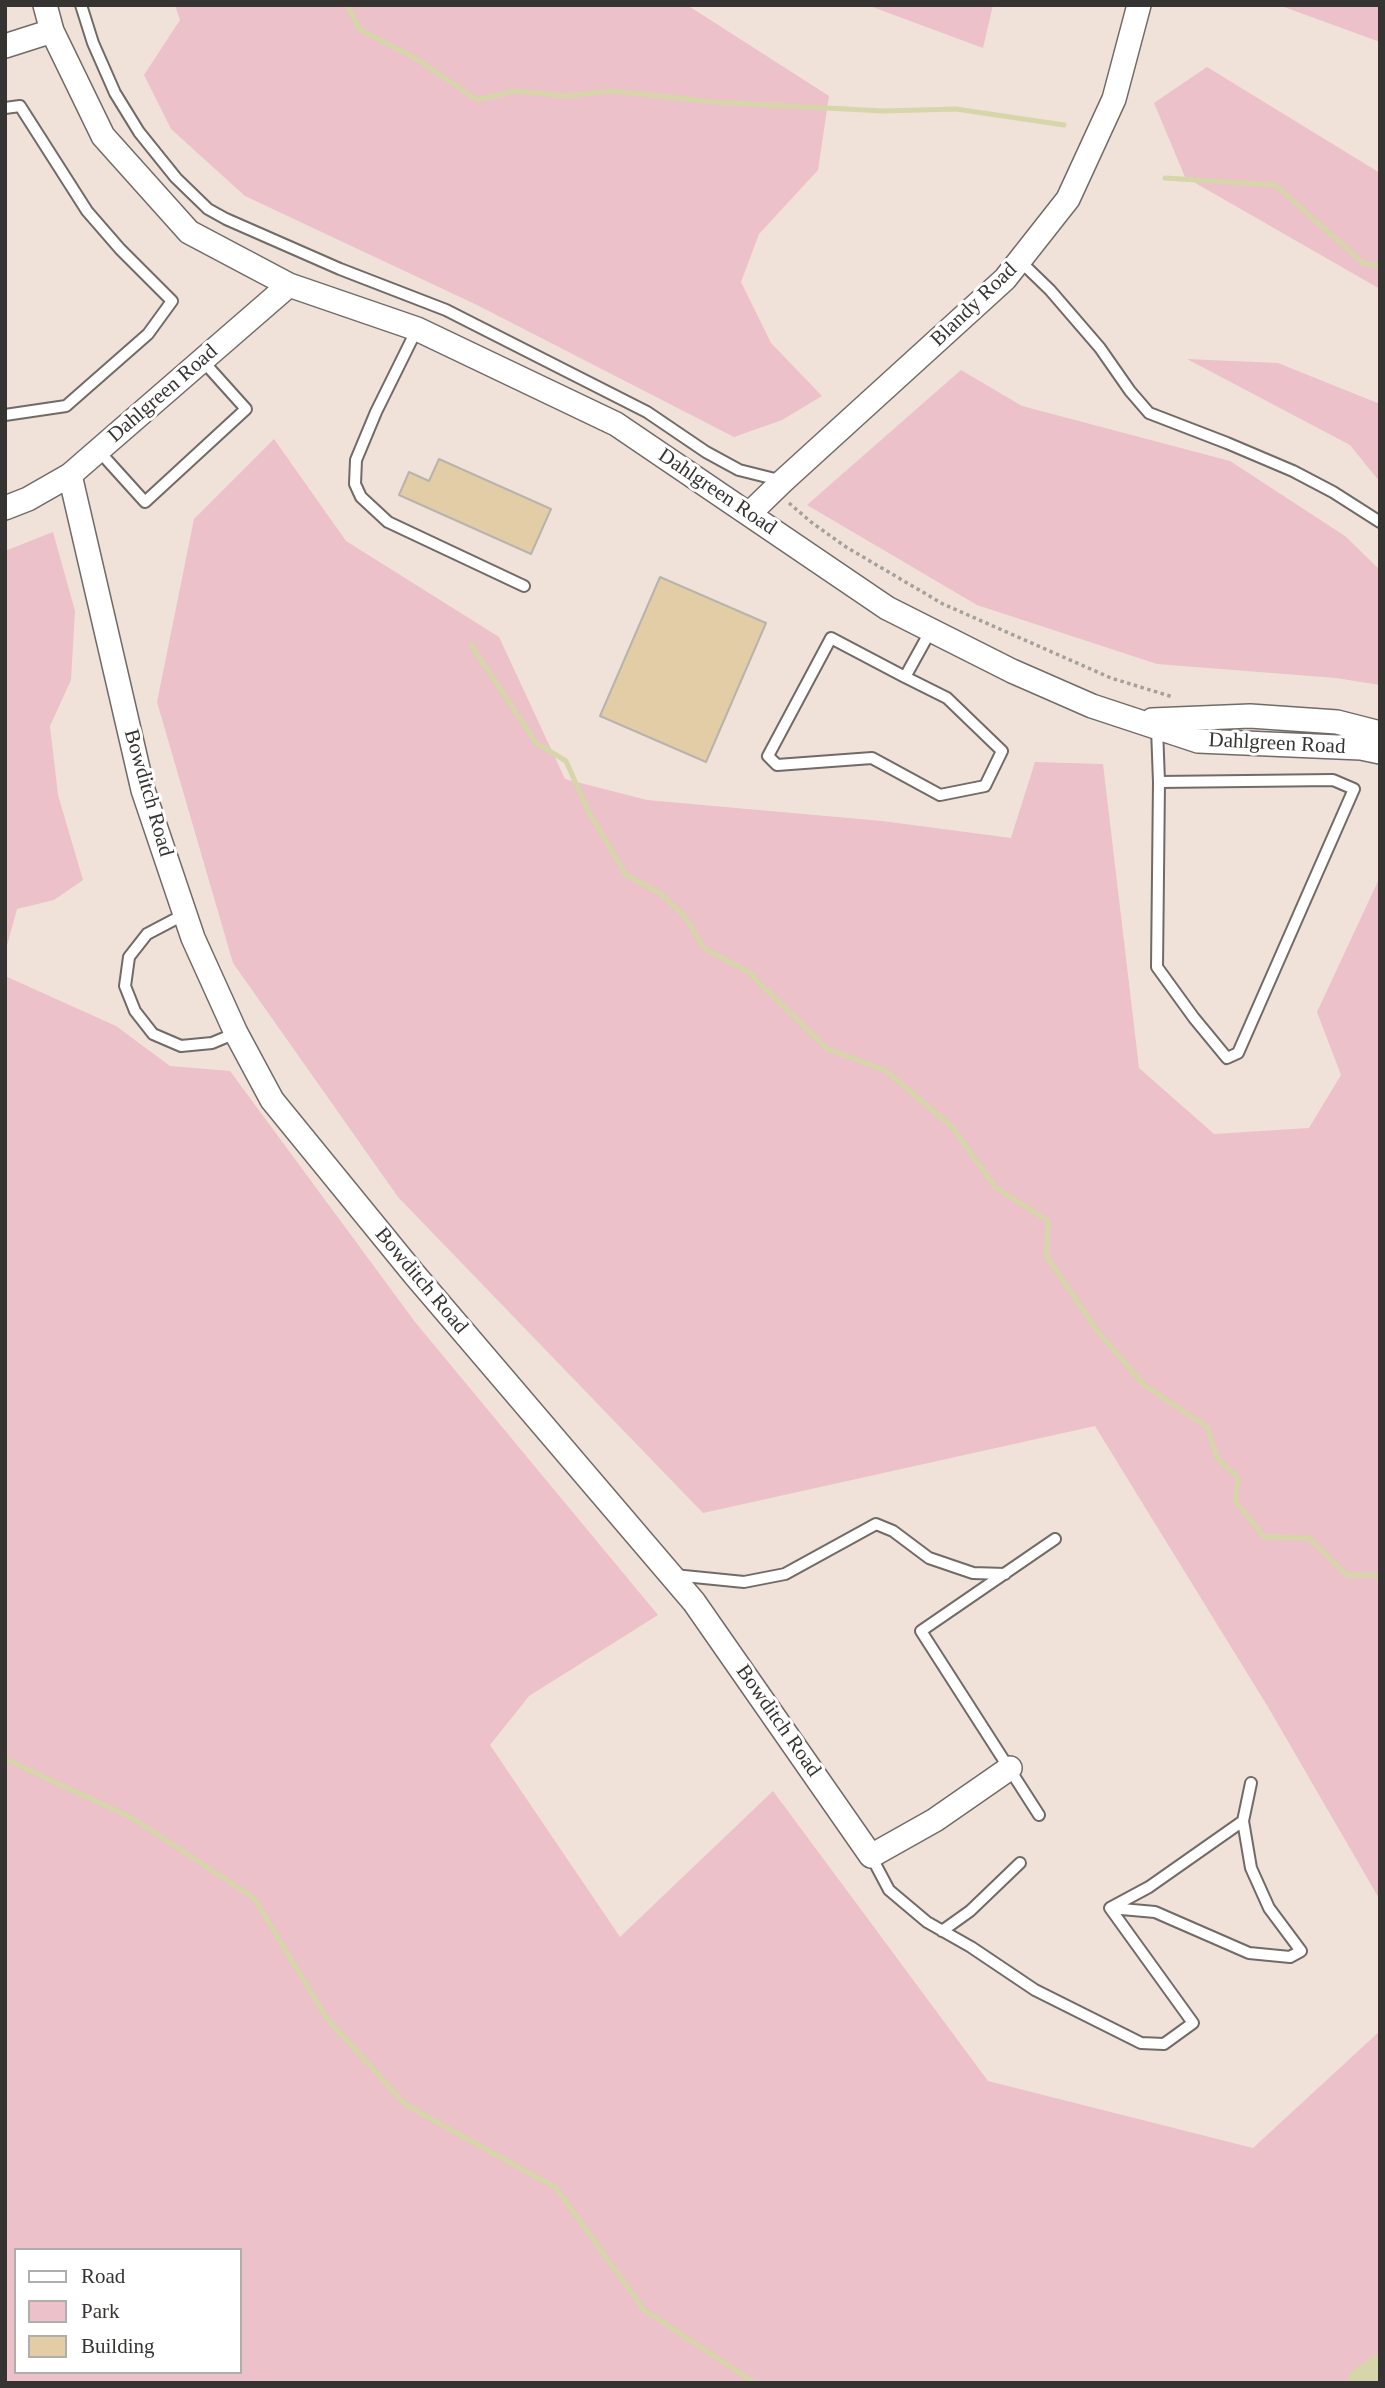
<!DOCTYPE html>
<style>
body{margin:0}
#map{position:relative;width:1385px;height:2388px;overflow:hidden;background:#f7f0eb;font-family:"Times New Roman",serif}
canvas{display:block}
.frame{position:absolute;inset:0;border:7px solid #363432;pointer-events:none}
.legend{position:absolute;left:14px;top:2248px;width:228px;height:126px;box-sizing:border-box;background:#fff;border:2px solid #afaead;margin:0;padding:9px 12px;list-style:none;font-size:21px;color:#363432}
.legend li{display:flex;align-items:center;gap:14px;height:35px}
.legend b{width:35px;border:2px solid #afaead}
</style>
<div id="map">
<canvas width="1385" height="2388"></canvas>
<div class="frame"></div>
<ul class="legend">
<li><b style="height:9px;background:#fff"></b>Road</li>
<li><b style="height:19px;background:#ecc1c9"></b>Park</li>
<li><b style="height:19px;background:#e3cda6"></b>Building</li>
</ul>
</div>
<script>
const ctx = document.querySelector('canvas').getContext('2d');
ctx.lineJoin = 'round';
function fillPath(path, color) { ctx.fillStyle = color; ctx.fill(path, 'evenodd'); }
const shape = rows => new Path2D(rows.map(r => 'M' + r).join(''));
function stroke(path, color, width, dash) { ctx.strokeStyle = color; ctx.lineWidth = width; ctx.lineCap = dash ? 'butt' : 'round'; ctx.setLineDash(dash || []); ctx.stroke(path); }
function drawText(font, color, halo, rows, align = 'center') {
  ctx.font = font + ' "Times New Roman",serif'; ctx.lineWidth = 6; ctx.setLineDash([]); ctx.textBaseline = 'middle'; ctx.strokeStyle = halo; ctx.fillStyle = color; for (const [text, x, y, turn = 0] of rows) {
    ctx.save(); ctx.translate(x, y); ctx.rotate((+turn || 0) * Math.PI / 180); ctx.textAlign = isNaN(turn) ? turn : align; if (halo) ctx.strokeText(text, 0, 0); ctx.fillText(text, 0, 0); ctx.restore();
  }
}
fillPath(shape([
 [5,5,1380,5,1380,2383,5,2383],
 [16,2250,240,2250,240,2372,16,2372]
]), '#f0e2d9');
fillPath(shape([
 [175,5,687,5,829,96,818,170,759,234,741,282,771,343,822,396,782,420,734,437,477,305,245,196,171,129,144,75,180,20],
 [867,5,993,5,983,48],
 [1281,5,1380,5,1380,42,1284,7],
 [1207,67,1380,173,1380,289,1185,177,1154,103],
 [1187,359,1278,363,1380,404,1380,482,1350,445],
 [961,370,1022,406,1230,461,1345,536,1380,570,1380,685,1336,678,1157,664,977,605,807,505],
 [274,439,346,541,499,637,565,779,647,800,882,821,1011,838,1035,762,1103,764,1139,1068,1214,1134,1309,1128,1341,1075,1317,1012,1380,877,1380,1900,1268,1707,1095,1426,703,1513,398,1197,233,963,157,702,194,519],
 [53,532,75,611,71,680,50,726,58,795,83,880,54,900,17,909,5,953,5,551],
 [5,976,116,1026,170,1066,230,1071,415,1322,658,1615,529,1696,490,1745,620,1937,773,1791,988,2081,1253,2148,1380,2031,1380,2383,5,2383],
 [16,2250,240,2250,240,2372,16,2372]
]), '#ecc1c9');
stroke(shape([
 [347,5,360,30,415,58,477,100,516,91,566,96,613,91,714,102,883,111,956,109,1064,125],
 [1165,178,1275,185,1363,263,1380,266],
 [471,645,536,743,566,761,588,811,626,875,660,893,685,917,704,948,748,972,827,1049,885,1070,952,1127,995,1187,1048,1221,1046,1256,1098,1332,1144,1385,1207,1427,1217,1458,1238,1478,1235,1501,1264,1537,1309,1538,1347,1575,1380,1575],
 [5,1759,132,1818,254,1898,327,2019,406,2105,556,2188,644,2310,755,2383]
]), '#d6d6aa', 5);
stroke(shape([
 [1364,2383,1380,2371]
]), '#d6d6aa', 33);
const building = shape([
 [439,459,551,509,531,554,399,495,409,472,429,481,439,459],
 [660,577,766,623,706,762,600,716,660,577]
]);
fillPath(building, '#e3cda6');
stroke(building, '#b7b4ad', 2);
const lane = shape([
 [81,5,93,43,115,93,139,132,176,178,208,209,226,219,340,269,446,310,647,412,706,452,739,470,783,481],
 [5,108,20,106,87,211,120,249,172,301,148,334,66,406,5,415],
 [1020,261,1050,290,1100,348,1130,391,1149,413,1227,443,1293,471,1333,492,1380,522],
 [417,329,376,412,356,460,355,484,361,497,388,522,524,586],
 [98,450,145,502,246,409,202,360],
 [905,677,947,698,1002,751,985,786,940,795,872,758,777,765,768,756,831,638,905,677,931,630],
 [1157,728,1159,782,1157,967,1194,1018,1227,1058,1238,1053,1354,789,1333,780,1159,782],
 [185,914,147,934,129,957,125,986,135,1011,153,1034,181,1046,212,1043,236,1033],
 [674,1575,744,1582,785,1574,876,1524,893,1531,929,1558,973,1573,1005,1574],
 [1039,1815,921,1631,1055,1539],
 [871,1856,889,1890,927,1922,971,1947,1035,1990,1141,2043,1164,2044,1193,2023,1110,1908,1149,1887,1243,1821,1251,1783],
 [1110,1908,1155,1912,1249,1953,1290,1957,1301,1951,1269,1908,1251,1868,1243,1821],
 [942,1931,970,1911,1020,1863]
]);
const street = shape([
 [5,46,52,31],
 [289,285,417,329,616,424,887,608,1012,671,1092,706,1198,741,1361,748,1380,752],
 [70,475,143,790,193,938,236,1033,272,1100,414,1274,694,1602,871,1856,935,1820,1010,1768],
 [5,508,28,499,70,475,289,285,189,232,103,136,52,31,45,5],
 [749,514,783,481,1005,279,1068,199,1114,99,1139,5],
 [1152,720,1250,716,1337,722,1380,733]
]);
stroke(lane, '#716b67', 14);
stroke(street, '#716b67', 26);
stroke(shape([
 [5,6,6,5],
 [789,503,811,522,846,547,943,604,1111,678,1173,697]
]), '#a5a09c', 3.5, [3.5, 3.5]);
stroke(lane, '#fff', 10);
stroke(street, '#fff', 23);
drawText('21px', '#363432', '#fff', [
 ["Blandy Road",974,305,-44],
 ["Dahlgreen Road",163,394,-41],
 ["Dahlgreen Road",717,492,34],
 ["Dahlgreen Road",1277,744,3],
 ["Bowditch Road",148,793,74],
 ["Bowditch Road",421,1281,50],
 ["Bowditch Road",778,1721,55]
]);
</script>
